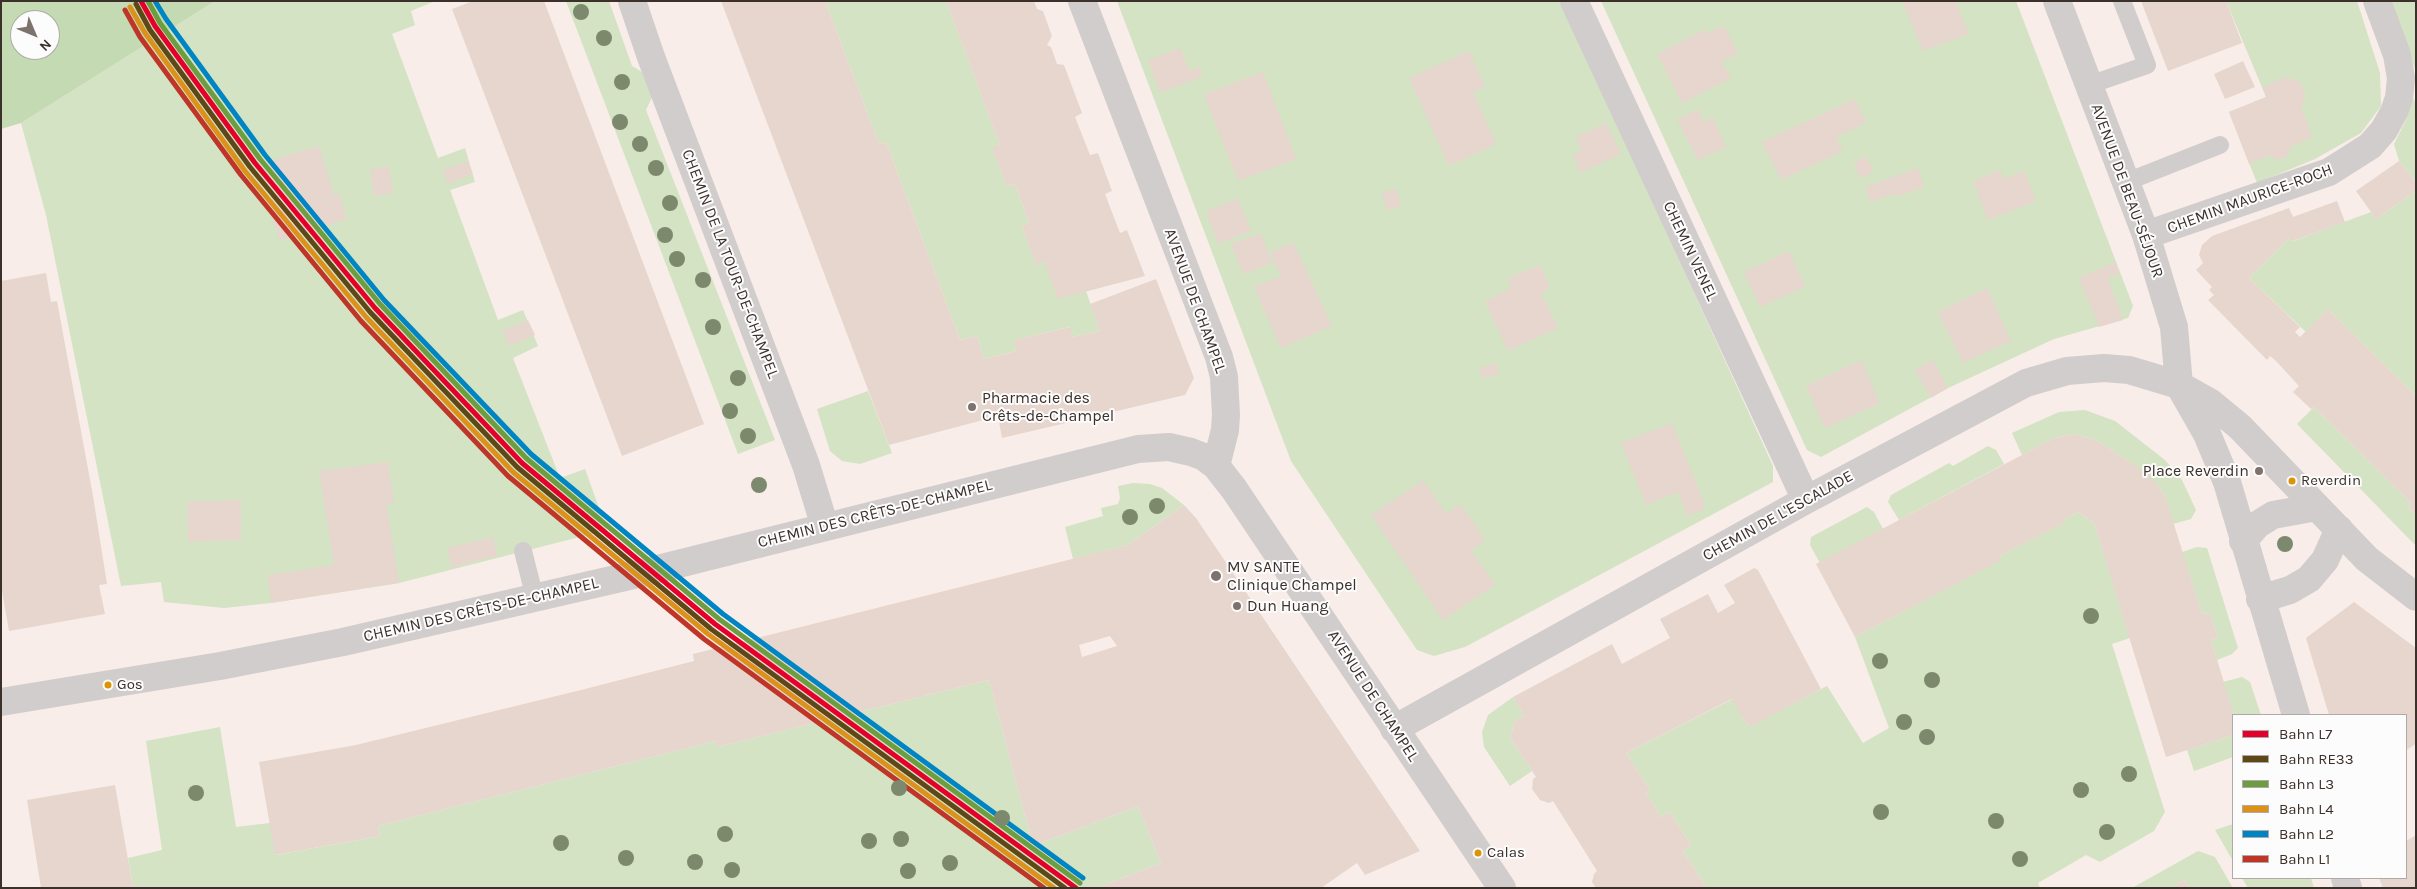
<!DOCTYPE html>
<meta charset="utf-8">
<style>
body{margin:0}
#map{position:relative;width:2417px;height:889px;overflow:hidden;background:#f8ede8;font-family:Karla,sans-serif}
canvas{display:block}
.frame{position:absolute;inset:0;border:2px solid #3c302b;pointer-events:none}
.legend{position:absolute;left:2232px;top:714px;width:175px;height:165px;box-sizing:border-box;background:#fcfcfc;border:1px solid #afaaa8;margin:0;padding:6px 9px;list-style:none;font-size:15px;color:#3c302b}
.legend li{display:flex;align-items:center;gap:10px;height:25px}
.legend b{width:25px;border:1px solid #afaaa8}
.north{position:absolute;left:10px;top:10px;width:50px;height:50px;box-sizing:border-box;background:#fcfcfc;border:1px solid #afaaa8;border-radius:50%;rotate:135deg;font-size:14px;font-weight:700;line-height:20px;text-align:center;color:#3c302b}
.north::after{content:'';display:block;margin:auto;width:18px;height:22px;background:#7e726d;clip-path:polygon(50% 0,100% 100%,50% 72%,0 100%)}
</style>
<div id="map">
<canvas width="2417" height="889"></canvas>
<div class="frame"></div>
<ul class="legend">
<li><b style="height:6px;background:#e4002b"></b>Bahn L7</li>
<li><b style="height:6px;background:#5f4817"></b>Bahn RE33</li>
<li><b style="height:6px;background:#6c9d40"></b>Bahn L3</li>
<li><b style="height:6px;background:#dc911b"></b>Bahn L4</li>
<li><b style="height:6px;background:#0085c4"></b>Bahn L2</li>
<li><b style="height:6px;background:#bf3527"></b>Bahn L1</li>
</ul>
<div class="north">N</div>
</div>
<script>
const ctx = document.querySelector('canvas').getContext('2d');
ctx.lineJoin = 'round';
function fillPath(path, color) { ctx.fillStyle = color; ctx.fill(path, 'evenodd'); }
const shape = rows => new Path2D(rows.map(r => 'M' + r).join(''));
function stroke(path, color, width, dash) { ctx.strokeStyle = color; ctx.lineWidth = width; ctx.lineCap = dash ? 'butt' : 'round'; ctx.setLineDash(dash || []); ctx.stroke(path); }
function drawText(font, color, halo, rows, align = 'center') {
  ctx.font = font + ' Karla,sans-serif'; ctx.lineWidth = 4; ctx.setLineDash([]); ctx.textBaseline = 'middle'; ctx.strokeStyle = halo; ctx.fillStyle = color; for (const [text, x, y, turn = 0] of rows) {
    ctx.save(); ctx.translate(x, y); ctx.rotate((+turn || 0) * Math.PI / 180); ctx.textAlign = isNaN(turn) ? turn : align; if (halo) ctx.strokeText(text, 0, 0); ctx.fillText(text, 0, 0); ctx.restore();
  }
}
fillPath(shape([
 [215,1,435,1,411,11,415,25,392,34,438,158,465,148,475,182,450,190,498,320,523,310,538,346,513,358,560,478,585,469,607,530,399,583,271,603,224,608,164,602,161,582,121,586,46,215,21,123],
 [566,1,609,1,632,66,642,72,655,91,646,110,775,440,738,454],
 [825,1,946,1,1000,145,993,149,1007,186,1015,184,1029,223,1022,226,1036,264,1044,261,1086,291,1100,331,1072,337,1069,327,1015,340,1016,351,984,359,977,336,960,340,886,142,879,144],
 [1117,1,1561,1,1773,466,1773,482,1465,647,1434,656,1417,650,1291,461],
 [1601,1,2016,1,2133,306,2128,318,2054,339,1948,388,1821,457,1807,450],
 [2226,1,2357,1,2380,73,2381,106,2361,133,2315,159,2257,183,2229,112,2266,97],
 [2391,1,2416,1,2416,72,2396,15],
 [2414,99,2416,106,2416,183,2399,161,2394,144,2407,118,2410,100],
 [2416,191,2416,396,2328,309,2306,332,2249,278,2289,238,2293,241,2371,212,2376,219],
 [868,391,892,453,860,464,842,461,830,451,817,409],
 [2314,407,2411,503,2408,507,2416,515,2416,546,2297,424],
 [2085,410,2115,421,2165,460,2182,480,2196,510,2191,519,2173,524,2166,499,2159,487,2130,462,2096,440,2074,434,2054,438,2022,455,2012,433,2059,412],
 [1988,446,1996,450,2004,464,1899,520,1888,502,1891,495,1949,463,1953,466],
 [1133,483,1150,484,1162,488,1184,505,1128,545,1073,559,1065,527,1103,516,1101,508,1118,504,1120,498,1118,486],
 [1867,507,1874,512,1883,529,1820,563,1810,545,1811,537],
 [2078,512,2094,523,2130,638,2112,644,2165,812,2154,831,2100,862,2086,855,2038,883,2040,888,1707,888,1683,851,1691,845,1670,812,1661,817,1646,793,1650,790,1626,753,1733,699,1747,725,1749,724,1750,726,1827,686,1863,743,1889,728,1855,637,2000,560,1999,556,2065,522,2064,519],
 [2197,547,2207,548,2238,648,2232,654,2217,660,2211,640,2218,638,2210,613,2202,614,2182,552],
 [2242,677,2250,682,2261,715,2234,715,2223,682],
 [989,680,1033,846,1138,806,1161,863,1097,888,133,888,128,858,162,850,146,741,220,727,236,827,270,823,276,855,380,836,378,826,715,741,717,747],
 [1513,697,1524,716,1515,721,1510,738,1532,771,1510,786,1484,747,1482,732,1488,715],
 [2233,735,2233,757,2194,771,2187,750],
 [2233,824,2233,861,2215,830],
 [2198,851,2215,857,2233,888,2189,888,2184,880,2171,888,2132,888],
 [2242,878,2311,878,2314,888,2248,888]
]), '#d3e3c3');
fillPath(shape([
 [1,1,215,1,21,123,1,129],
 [20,20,50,20,50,50,20,50]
]), '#c4dab2');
fillPath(shape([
 [473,1,544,1,704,424,622,456,452,9],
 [721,1,825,1,879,144,886,142,960,340,977,336,984,359,1016,351,1014,340,1070,327,1072,337,1100,331,1090,304,1156,279,1194,378,1185,395,1002,438,998,416,889,445],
 [946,1,1034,1,1037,9,1043,11,1052,36,1047,45,1051,47,1057,64,1064,65,1082,113,1075,117,1090,155,1098,153,1112,191,1105,194,1120,233,1127,230,1145,276,1058,299,1044,261,1036,265,1022,226,1029,223,1015,184,1007,186,992,148,1000,145],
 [1902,1,1955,1,1969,34,1923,51],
 [2141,1,2226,1,2242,43,2168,71],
 [1724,26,1738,53,1722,62,1731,78,1682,103,1657,54,1706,29,1708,33],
 [1180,48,1189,71,1199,67,1203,76,1160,93,1148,60],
 [1469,51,1485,87,1473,92,1496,144,1449,166,1409,78],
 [2243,61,2255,87,2225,99,2214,74],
 [1263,72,1296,159,1238,181,1204,94],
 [2286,77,2300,82,2306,96,2301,107,2312,137,2289,147,2290,151,2285,158,2275,160,2271,155,2249,164,2229,112,2266,97,2263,87],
 [1855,99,1866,123,1836,137,1843,151,1781,180,1762,142],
 [1698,109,1704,122,1713,118,1726,147,1698,160,1677,120],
 [1606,123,1621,154,1580,173,1573,155,1582,151,1575,137],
 [319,146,334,195,339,194,347,219,280,240,265,199,278,194,269,168,273,160],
 [1867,156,1873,172,1860,178,1854,162],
 [468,161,473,174,448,184,442,170],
 [2399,161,2416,183,2416,191,2376,219,2356,191],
 [389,166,393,193,374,196,370,169],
 [1918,168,1924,187,1895,197,1894,194,1870,202,1865,187],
 [2000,170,2004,179,2024,171,2036,201,1988,220,1973,181],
 [1396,188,1401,206,1387,210,1382,193],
 [1238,199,1251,231,1218,244,1206,211],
 [2337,201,2345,222,2292,241,2289,238,2249,278,2300,327,2295,332,2300,337,2328,309,2416,396,2416,515,2408,507,2411,503,2314,407,2311,409,2293,392,2299,386,2276,361,2270,356,2267,360,2208,300,2214,295,2209,290,2212,287,2196,270,2203,263,2199,255,2202,245,2212,236,2289,208,2293,217],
 [1261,233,1272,263,1243,274,1231,244],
 [1293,242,1332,326,1281,348,1254,287,1281,276,1270,253],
 [1789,251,1805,287,1760,307,1744,272],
 [2115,262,2120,273,2108,278,2123,320,2099,327,2079,278],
 [1540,265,1550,288,1541,293,1558,328,1508,351,1485,302,1511,288,1507,279],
 [46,273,51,302,57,301,93,496,107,584,99,585,105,614,9,631,1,585,1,281],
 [1987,288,2011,341,1963,363,1938,312],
 [528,320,535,335,509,346,502,331],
 [1861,360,1880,403,1825,428,1806,386],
 [1933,360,1948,388,1931,398,1915,370],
 [1496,363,1499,374,1482,378,1479,368],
 [1672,423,1706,508,1687,516,1678,492,1646,505,1621,443],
 [2074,434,2096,440,2130,462,2150,477,2159,487,2166,499,2202,614,2210,613,2218,638,2211,640,2234,715,2233,735,2166,757,2094,523,2078,512,2064,519,2066,522,1999,556,2001,560,1855,637,1816,564,2054,438],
 [388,462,394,503,386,504,399,583,271,603,268,575,334,565,319,471],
 [1423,480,1446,514,1461,504,1485,540,1471,550,1495,585,1443,620,1371,515],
 [241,500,241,540,188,542,187,502],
 [1184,505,1196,518,1420,851,1365,875,1357,863,1321,888,1097,888,1161,863,1138,806,1033,846,989,680,717,747,715,741,378,826,380,836,275,855,259,762,356,745,581,690,694,661,693,654,1128,545],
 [1110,636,1117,646,1082,657,1079,645],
 [493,537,497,556,452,567,447,548],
 [1754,568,1758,570,1821,689,1750,727,1749,724,1747,725,1732,699,1626,753,1650,790,1646,793,1661,817,1670,812,1691,845,1683,851,1707,888,1596,888,1592,882,1594,874,1597,871,1577,839,1553,801,1549,803,1540,800,1532,789,1533,779,1536,777,1510,738,1515,721,1524,716,1513,697,1612,644,1622,664,1670,638,1660,619,1708,594,1718,613,1735,603,1724,585],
 [2354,602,2416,648,2416,744,2406,750,2406,715,2329,715,2306,638],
 [115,785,133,888,41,888,27,800],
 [2416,835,2416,888,2383,888,2379,878,2406,878,2406,841],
 [2184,880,2189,888,2171,888]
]), '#e7d6ce');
stroke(shape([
 [2089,85,2147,65,2122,1],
 [2126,182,2220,145],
 [523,551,535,598]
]), '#d2cdcd', 18);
stroke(shape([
 [632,1,651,57,806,465,825,527],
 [1082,1,1219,357,1224,377,1226,415,1225,430,1216,466],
 [1574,1,1806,500],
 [2057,1,2146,235,2174,327,2179,385,2207,434,2227,482,2296,715],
 [2146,235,2329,172,2370,146,2384,130,2394,112,2399,98,2401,78,2397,55,2377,1],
 [2243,541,2257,525,2273,515,2317,507],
 [2260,599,2290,590,2309,579,2325,560,2339,529],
 [1,702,220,666,343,642,642,573,1138,449,1169,447,1191,452,1204,457,1216,466,1234,489,1502,888],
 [1394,729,1806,500,2026,383,2067,371,2104,368,2129,370,2179,385,2211,403,2240,427,2367,559,2416,597],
 [2345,878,2348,888]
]), '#d2cdcd', 28);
stroke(shape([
 [141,1,155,26,255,163,375,308,522,463,715,624,1076,888]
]), '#e4002b', 5);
stroke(shape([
 [136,4,150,30,250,167,370,312,517,467,711,629,1065,888]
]), '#5f4817', 5);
stroke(shape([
 [148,1,160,23,260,159,380,304,526,458,719,619,1080,883]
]), '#6c9d40', 5);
stroke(shape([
 [130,7,145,33,245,171,366,317,513,472,708,634,1054,888]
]), '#dc911b', 5);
stroke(shape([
 [155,1,166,19,265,155,384,300,531,454,723,614,1083,878]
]), '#0085c4', 5);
stroke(shape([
 [125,10,140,37,241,175,361,321,508,476,704,639,1044,888]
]), '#bf3527', 5);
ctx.fillStyle = '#7d896c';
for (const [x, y] of [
 [581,12],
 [604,38],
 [622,82],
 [620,122],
 [640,144],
 [656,168],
 [670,203],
 [665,235],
 [677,259],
 [703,280],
 [713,327],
 [738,378],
 [730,411],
 [748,436],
 [759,485],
 [1157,506],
 [1130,517],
 [2285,544],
 [2091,616],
 [1880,661],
 [1932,680],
 [1904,722],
 [1927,737],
 [2129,774],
 [899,788],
 [2081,790],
 [196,793],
 [1881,812],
 [1002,818],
 [1996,821],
 [2107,832],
 [725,834],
 [901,839],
 [869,841],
 [561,843],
 [626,858],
 [2020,859],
 [695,862],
 [950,863],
 [732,870],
 [908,871]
]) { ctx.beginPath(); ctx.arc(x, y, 8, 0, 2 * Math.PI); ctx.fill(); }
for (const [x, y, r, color] of [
 [972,407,5,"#7e726d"],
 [2259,471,5,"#7e726d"],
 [2292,481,4.5,"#db9406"],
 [1216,576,6,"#7e726d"],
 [1237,606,5,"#7e726d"],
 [108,685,4.5,"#db9406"],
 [1478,853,4.5,"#db9406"]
]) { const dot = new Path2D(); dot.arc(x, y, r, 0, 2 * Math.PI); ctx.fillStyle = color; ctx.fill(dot); stroke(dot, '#fcfcfc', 2); }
drawText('15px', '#3c302b', '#fcfcfc', [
 ["Reverdin",2301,481],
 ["Gos",117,685],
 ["Calas",1487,853]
], 'left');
drawText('16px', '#3c302b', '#fcfcfc', [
 ["AVENUE DE BEAU-SÉJOUR",2127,191,70],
 ["CHEMIN MAURICE-ROCH",2250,199,-20],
 ["CHEMIN VENEL",1690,251,65],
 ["CHEMIN DE LA TOUR-DE-CHAMPEL",730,264,69],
 ["AVENUE DE CHAMPEL",1195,301,70],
 ["CHEMIN DES CRÊTS-DE-CHAMPEL",875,514,-14],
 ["CHEMIN DE L'ESCALADE",1778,516,-29],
 ["CHEMIN DES CRÊTS-DE-CHAMPEL",481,610,-13],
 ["AVENUE DE CHAMPEL",1373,696,57]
]);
drawText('16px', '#3c302b', '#fcfcfc', [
 ["Pharmacie des",982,398],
 ["Crêts-de-Champel",982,416],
 ["Place Reverdin",2249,471,"right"],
 ["MV SANTE",1227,567],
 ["Clinique Champel",1227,585],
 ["Dun Huang",1247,606]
], 'left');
</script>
